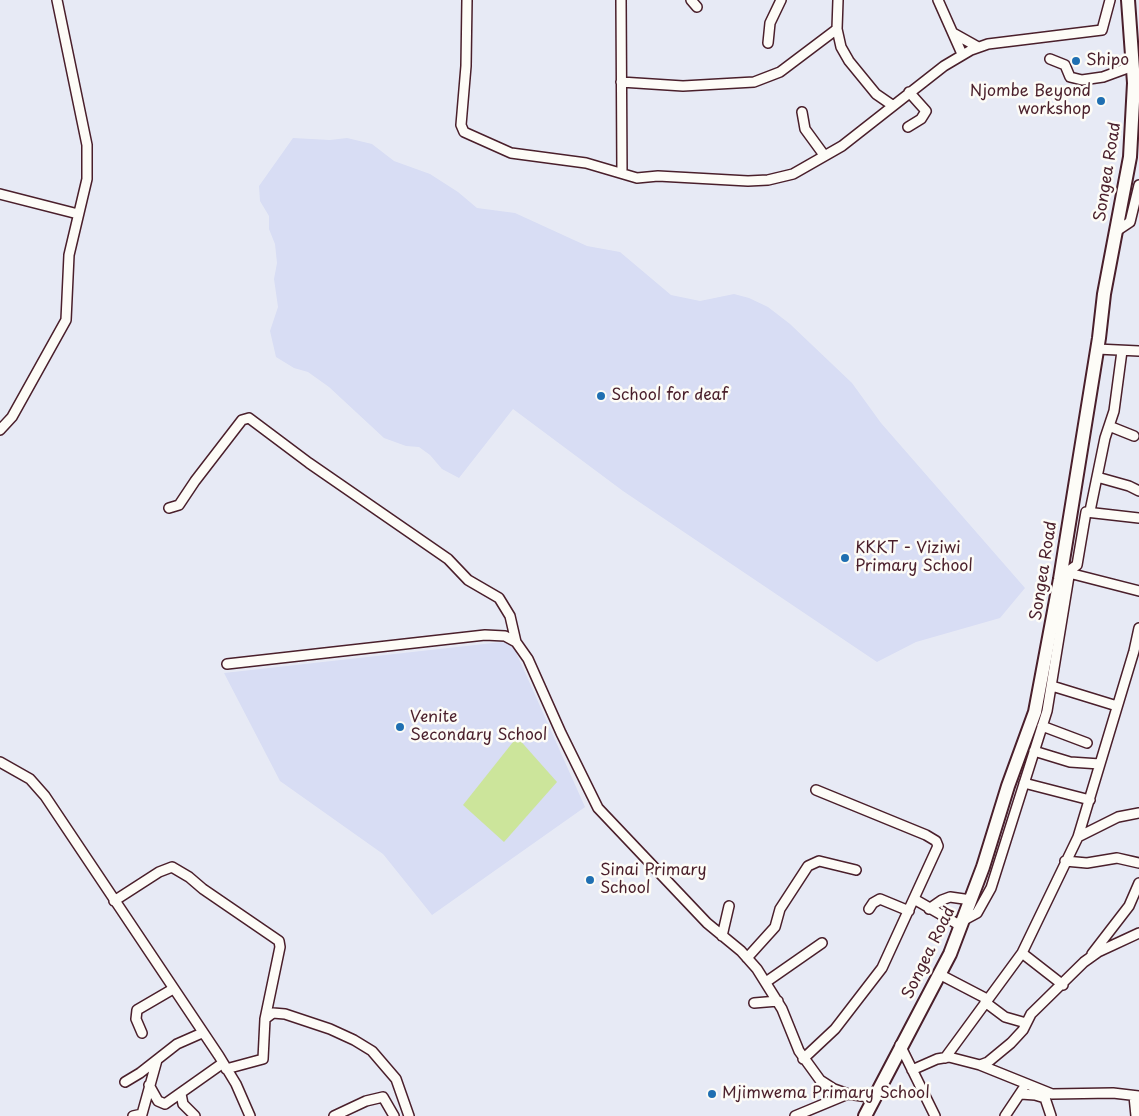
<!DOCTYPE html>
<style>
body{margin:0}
canvas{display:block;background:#e7eaf5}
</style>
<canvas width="1139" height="1116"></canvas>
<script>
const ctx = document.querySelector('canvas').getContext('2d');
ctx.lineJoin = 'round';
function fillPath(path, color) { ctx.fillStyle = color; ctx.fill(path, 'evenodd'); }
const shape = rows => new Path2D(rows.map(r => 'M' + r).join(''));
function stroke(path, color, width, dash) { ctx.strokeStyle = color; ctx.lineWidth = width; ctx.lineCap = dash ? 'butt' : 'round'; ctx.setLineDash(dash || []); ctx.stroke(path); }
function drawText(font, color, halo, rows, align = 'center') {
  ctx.font = font + ' "Playpen Sans",sans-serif'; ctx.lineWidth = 5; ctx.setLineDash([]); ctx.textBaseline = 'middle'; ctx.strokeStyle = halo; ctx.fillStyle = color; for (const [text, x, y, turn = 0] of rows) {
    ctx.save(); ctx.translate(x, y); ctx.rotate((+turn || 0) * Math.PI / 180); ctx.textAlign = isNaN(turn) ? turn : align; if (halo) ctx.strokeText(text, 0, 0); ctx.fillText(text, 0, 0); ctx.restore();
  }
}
fillPath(shape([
 [293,138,330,140,347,138,372,144,394,161,430,174,458,192,477,208,515,213,587,246,620,252,671,295,700,301,734,294,749,298,768,307,790,324,852,383,881,423,1025,588,1000,618,916,642,877,662,623,491,513,409,459,478,442,469,430,455,419,447,406,446,384,438,329,387,308,372,294,368,276,357,270,331,278,307,274,279,277,263,275,244,269,229,269,216,260,201,259,186],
 [511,641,585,807,432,915,383,854,280,781,224,673]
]), '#d8ddf4');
fillPath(shape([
 [517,737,557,782,504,842,463,805]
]), '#cce59b');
const minor = shape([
 [467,0,466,66,461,125,464,132,511,153,586,163,637,178,658,176,748,181,768,180,793,174,842,146,944,66,971,50,988,44,1102,30,1110,0],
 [621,0,622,173],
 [691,0,697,7],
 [838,0,837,29,841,47,849,61,876,94,892,105],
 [938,0,962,54],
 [953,33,978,47],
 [768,43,770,23,781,0],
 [1050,59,1065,65,1070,77,1082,80,1103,77,1133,66],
 [621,82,683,86,754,82,780,72,837,29],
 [802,112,805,129,824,155],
 [908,127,921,119,926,111,909,92],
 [0,194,78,214],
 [1115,232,1130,222,1139,185],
 [1097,349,1139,351],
 [1109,426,1134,436],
 [0,430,12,417,66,320,69,255,87,179,87,145,57,0],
 [1097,477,1129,486,1139,491],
 [169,508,179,505,195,481,242,420,249,418,309,463,448,559,468,580,499,598,510,616,516,642],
 [1090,511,1105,438,1114,411,1122,351],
 [1064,570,1070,570,1077,565,1086,512,1139,518],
 [1069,573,1139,591],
 [227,664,485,635,505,636,516,642,528,659,561,733,598,808,707,923,741,951,757,969,782,1009,799,1051,820,1080,834,1089,848,1094,875,1098],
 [1052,686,1117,706],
 [1042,726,1087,743],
 [1034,751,1070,762,1100,764],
 [0,762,30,779,45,796,219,1056,236,1084,250,1116],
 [1024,783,1090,800],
 [1078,837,1118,817,1139,813],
 [1065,861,1087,863,1117,858,1139,863],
 [914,899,961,926],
 [114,901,159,872,172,867,189,877,203,889,279,941,280,947,265,1019],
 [869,909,873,903,880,899,909,911],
 [929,909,942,900,950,897,971,900],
 [964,920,977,913,991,888,1047,711,1070,570],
 [722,936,729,906],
 [1022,953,1063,985],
 [1092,954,1129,906,1139,883],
 [747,958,775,927,780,909,808,866,819,861,856,870],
 [939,974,987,999],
 [766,982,822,943],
 [985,1002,1005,1017,1026,1023],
 [754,1003,778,1001],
 [142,1033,136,1019,137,1010,173,989],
 [900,1045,935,1116],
 [945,1058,1022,953,1078,837,1134,651,1139,628],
 [803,1059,835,1029,882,968,938,846,936,841,926,835,816,790],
 [980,1065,1052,1094,1113,1093,1139,1096],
 [226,1069,263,1059,265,1019,273,1013,285,1014,330,1029,354,1040,372,1051,396,1079,409,1116],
 [912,1070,937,1059,949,1057,980,1065,988,1062,1011,1043,1023,1030,1031,1014,1084,962,1098,952,1139,933],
 [125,1082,140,1073,177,1044,202,1033],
 [149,1085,158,1101,165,1104,223,1063],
 [181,1094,183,1104,195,1116],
 [1021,1094,1035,1095,1045,1098,1051,1116],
 [1134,1096,1136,1116],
 [133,1116,142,1114,157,1060],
 [334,1116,366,1101,383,1097,394,1116],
 [795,1116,848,1094],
 [1005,1116,1023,1089]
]);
const highway = shape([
 [865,1116,950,954,983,867,1008,786,1035,712,1060,579,1099,338,1104,294,1130,157,1134,83,1128,0]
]);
stroke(minor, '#4a1f2b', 12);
stroke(highway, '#4a1f2b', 16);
stroke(minor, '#fdfcf7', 9);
stroke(highway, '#fdfcf7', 12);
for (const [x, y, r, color] of [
 [1076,61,5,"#1f6fb2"],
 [1101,101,5,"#1f6fb2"],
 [601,396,5,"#1f6fb2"],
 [845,558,5,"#1f6fb2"],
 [400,727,5,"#1f6fb2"],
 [590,880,5,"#1f6fb2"],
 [712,1094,5,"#1f6fb2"]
]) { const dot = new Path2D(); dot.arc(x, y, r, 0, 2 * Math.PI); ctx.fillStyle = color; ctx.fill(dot); stroke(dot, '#fdfcf7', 2); }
drawText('16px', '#4a1f2b', '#fdfcf7', [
 ["Shipo",1086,61],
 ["Njombe Beyond",1091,92,"right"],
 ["workshop",1091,110,"right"],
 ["School for deaf",611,396],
 ["KKKT - Viziwi",855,549],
 ["Primary School",855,567],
 ["Venite",410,718],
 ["Secondary School",410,736],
 ["Sinai Primary",600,871],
 ["School",600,889],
 ["Mjimwema Primary School",722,1094]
], 'left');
drawText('16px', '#4a1f2b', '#fdfcf7', [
 ["Songea Road",1108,172,-81],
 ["Songea Road",1044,571,-81],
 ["Songea Road",929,953,-64]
]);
</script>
